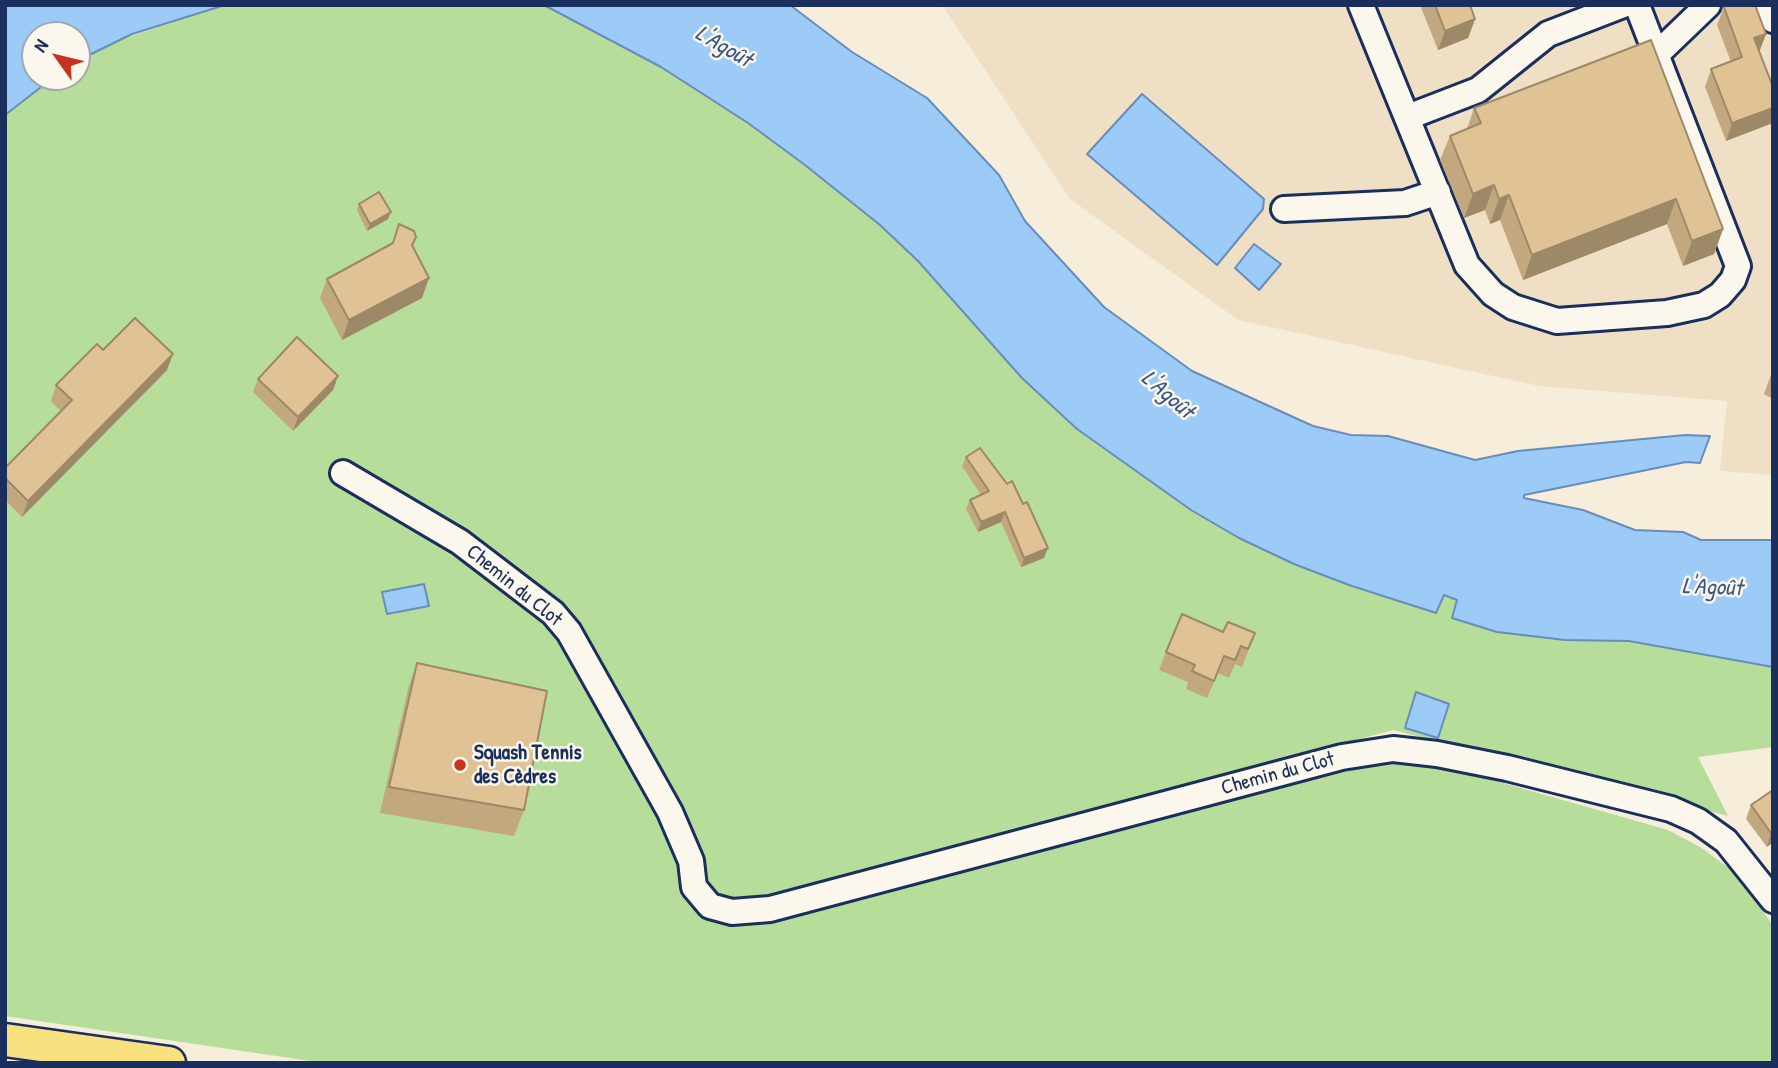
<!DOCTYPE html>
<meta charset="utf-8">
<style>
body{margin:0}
#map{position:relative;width:1778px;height:1068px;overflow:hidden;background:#f6edda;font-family:"Patrick Hand",sans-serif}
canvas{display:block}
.frame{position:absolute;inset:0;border:7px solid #1b2f5e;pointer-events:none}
.north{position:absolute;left:21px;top:21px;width:70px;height:70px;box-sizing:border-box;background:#fbf7ec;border:2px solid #a1a7b3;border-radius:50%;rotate:304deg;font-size:19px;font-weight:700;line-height:28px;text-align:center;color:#1b2f5e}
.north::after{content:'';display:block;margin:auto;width:24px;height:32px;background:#c8321e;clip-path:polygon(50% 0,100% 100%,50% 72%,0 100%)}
</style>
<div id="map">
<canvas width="1778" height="1068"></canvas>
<div class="frame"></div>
<div class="north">N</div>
</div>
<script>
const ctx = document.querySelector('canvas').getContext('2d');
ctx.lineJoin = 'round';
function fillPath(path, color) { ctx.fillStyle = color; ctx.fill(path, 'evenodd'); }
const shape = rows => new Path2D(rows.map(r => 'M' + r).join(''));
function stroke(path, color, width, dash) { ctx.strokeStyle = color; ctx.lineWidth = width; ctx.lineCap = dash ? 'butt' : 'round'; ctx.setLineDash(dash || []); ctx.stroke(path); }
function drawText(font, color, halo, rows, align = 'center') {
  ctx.font = font + ' "Patrick Hand",sans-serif'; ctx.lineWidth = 5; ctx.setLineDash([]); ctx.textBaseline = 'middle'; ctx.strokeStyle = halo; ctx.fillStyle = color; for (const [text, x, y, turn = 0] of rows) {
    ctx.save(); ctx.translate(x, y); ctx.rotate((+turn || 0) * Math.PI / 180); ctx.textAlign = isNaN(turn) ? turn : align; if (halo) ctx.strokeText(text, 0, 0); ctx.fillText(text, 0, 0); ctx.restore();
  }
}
fillPath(shape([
 [942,5,1773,5,1773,475,1720,471,1727,401,1539,386,1238,320,1070,199]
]), '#efe0c5');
fillPath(shape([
 [225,5,544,5,556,10,661,67,748,123,805,165,880,225,918,261,1022,378,1077,429,1191,510,1239,538,1294,564,1437,612,1444,595,1458,600,1452,618,1497,632,1565,640,1629,641,1773,667,1773,747,1698,757,1728,816,1393,730,790,892,767,921,1368,766,1406,760,1454,769,1668,830,1700,847,1740,876,1773,926,1773,1063,324,1063,5,1016,5,115,54,77,77,77,77,61,107,44]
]), '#b6dd99');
const water = shape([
 [5,5,225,5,132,34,77,61,77,35,35,35,35,77,54,77,5,115,5,5],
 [544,5,790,5,852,52,927,98,999,175,1025,221,1104,307,1192,371,1313,426,1351,435,1388,436,1475,460,1518,451,1685,435,1710,436,1700,463,1686,462,1524,495,1524,498,1583,510,1635,530,1683,532,1701,540,1773,540,1773,667,1629,641,1565,640,1497,632,1452,618,1457,600,1444,595,1436,613,1349,585,1294,564,1239,538,1191,510,1077,429,1022,378,918,261,880,225,805,165,748,123,661,67,544,5],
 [1142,94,1264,199,1263,209,1217,265,1087,154,1142,94],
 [1254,244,1281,264,1259,290,1235,268,1254,244],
 [424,584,429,606,387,614,382,592,424,584],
 [1416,692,1449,704,1438,738,1405,728,1416,692]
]);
fillPath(water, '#9ccbf7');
stroke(water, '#688dba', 2);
const minor = shape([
 [1361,5,1467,265,1493,294,1513,307,1557,321,1667,313,1704,305,1720,295,1733,280,1738,266,1637,5],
 [1763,5,1773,20],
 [1656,55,1708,5],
 [1408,117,1478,90,1548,34,1623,5],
 [1284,209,1405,203,1438,192],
 [343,473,460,542,553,613,569,632,670,812,691,861,694,887,710,906,732,912,770,909,1342,757,1393,749,1437,754,1507,768,1671,809,1698,821,1726,841,1773,900]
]);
const major = shape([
 [5,1040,169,1063]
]);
stroke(minor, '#1b2f5e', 30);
stroke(major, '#1b2f5e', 37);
stroke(minor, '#fbf7ec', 24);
stroke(major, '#fae180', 32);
fillPath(shape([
 [1420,5,1470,5,1475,19,1468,38,1438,50],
 [1724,7,1766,34,1726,141,1705,87,1711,69,1731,62,1717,25],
 [1651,40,1723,229,1714,254,1683,266,1667,224,1523,280,1500,220,1490,224,1485,210,1464,218,1440,160,1450,136,1467,129,1474,108],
 [359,204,388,219,367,231,357,210],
 [399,224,416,237,413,246,422,298,342,340,320,298,327,279,392,244],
 [103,350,167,370,22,517,5,500,5,468,61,411,51,401,56,385],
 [1773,369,1773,399,1764,394],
 [338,376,333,390,293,431,253,392,258,379],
 [966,457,1044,558,1021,567,1001,522,978,532,966,509,970,500,981,495,962,466],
 [1255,633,1242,667,1235,664,1229,678,1218,673,1207,698,1186,689,1188,682,1159,670,1166,652],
 [417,663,524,810,514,836,380,813,408,689],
 [1773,790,1773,842,1767,847,1746,819,1751,805]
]), '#c1a87f');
fillPath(shape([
 [1475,19,1468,38,1438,50,1445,31],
 [1766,34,1759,52,1754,38],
 [1773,108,1773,123,1726,141,1732,123],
 [1494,185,1485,210,1464,218,1473,194],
 [1509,195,1500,220,1490,224,1499,199],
 [1676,199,1667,224,1523,280,1532,255],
 [391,212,388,219,367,231,370,224],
 [1723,229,1714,254,1683,266,1692,241],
 [429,278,422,298,342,340,349,320],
 [173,354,167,370,22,517,28,501],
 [338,376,333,390,293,431,298,417],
 [1005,512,1001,522,978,532,981,522],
 [1048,548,1044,558,1021,567,1024,558],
 [1773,832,1773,842,1767,847,1771,833]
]), '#9d8868');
const building = shape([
 [1435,5,1470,5,1475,19,1445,31,1435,5],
 [1727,5,1755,5,1766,34,1754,38,1773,87,1773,108,1732,123,1711,69,1742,57,1724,7,1727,5],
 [1651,40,1723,229,1692,241,1676,199,1532,255,1509,195,1499,199,1494,185,1473,194,1450,136,1481,123,1474,108,1651,40],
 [379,192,391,212,370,224,359,204,379,192],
 [399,224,414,231,416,237,412,245,429,278,349,320,327,279,393,243,399,224],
 [135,318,173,354,28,501,5,478,5,468,72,400,56,385,97,344,103,350,135,318],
 [297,337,338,376,298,417,258,379,297,337],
 [980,448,1007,484,1012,481,1023,504,1027,502,1048,548,1024,558,1005,512,981,522,970,500,989,491,966,457,980,448],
 [1182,614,1223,632,1228,622,1255,633,1248,649,1241,646,1235,660,1224,656,1214,681,1192,671,1195,665,1166,652,1182,614],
 [417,663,547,691,524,810,389,787,417,663],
 [1773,790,1773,832,1771,833,1751,805,1773,790]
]);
fillPath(building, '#e0c394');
stroke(building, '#9d8868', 2);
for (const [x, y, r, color] of [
 [460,765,7,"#c8321e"]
]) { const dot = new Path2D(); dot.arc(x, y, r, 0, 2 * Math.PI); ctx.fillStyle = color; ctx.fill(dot); stroke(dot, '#fbf7ec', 2.5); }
drawText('21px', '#1b2f5e', '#fbf7ec', [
 ["Chemin du Clot",514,586,39],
 ["Chemin du Clot",1278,774,-15]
]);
drawText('bold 21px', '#1b2f5e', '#fbf7ec', [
 ["Squash Tennis",474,753],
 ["des Cèdres",474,777]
], 'left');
drawText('italic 23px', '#3b5684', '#fbf7ec', [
 ["L'Agoût",723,47,30],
 ["L'Agoût",1167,395,41],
 ["L'Agoût",1712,588,2]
]);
</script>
